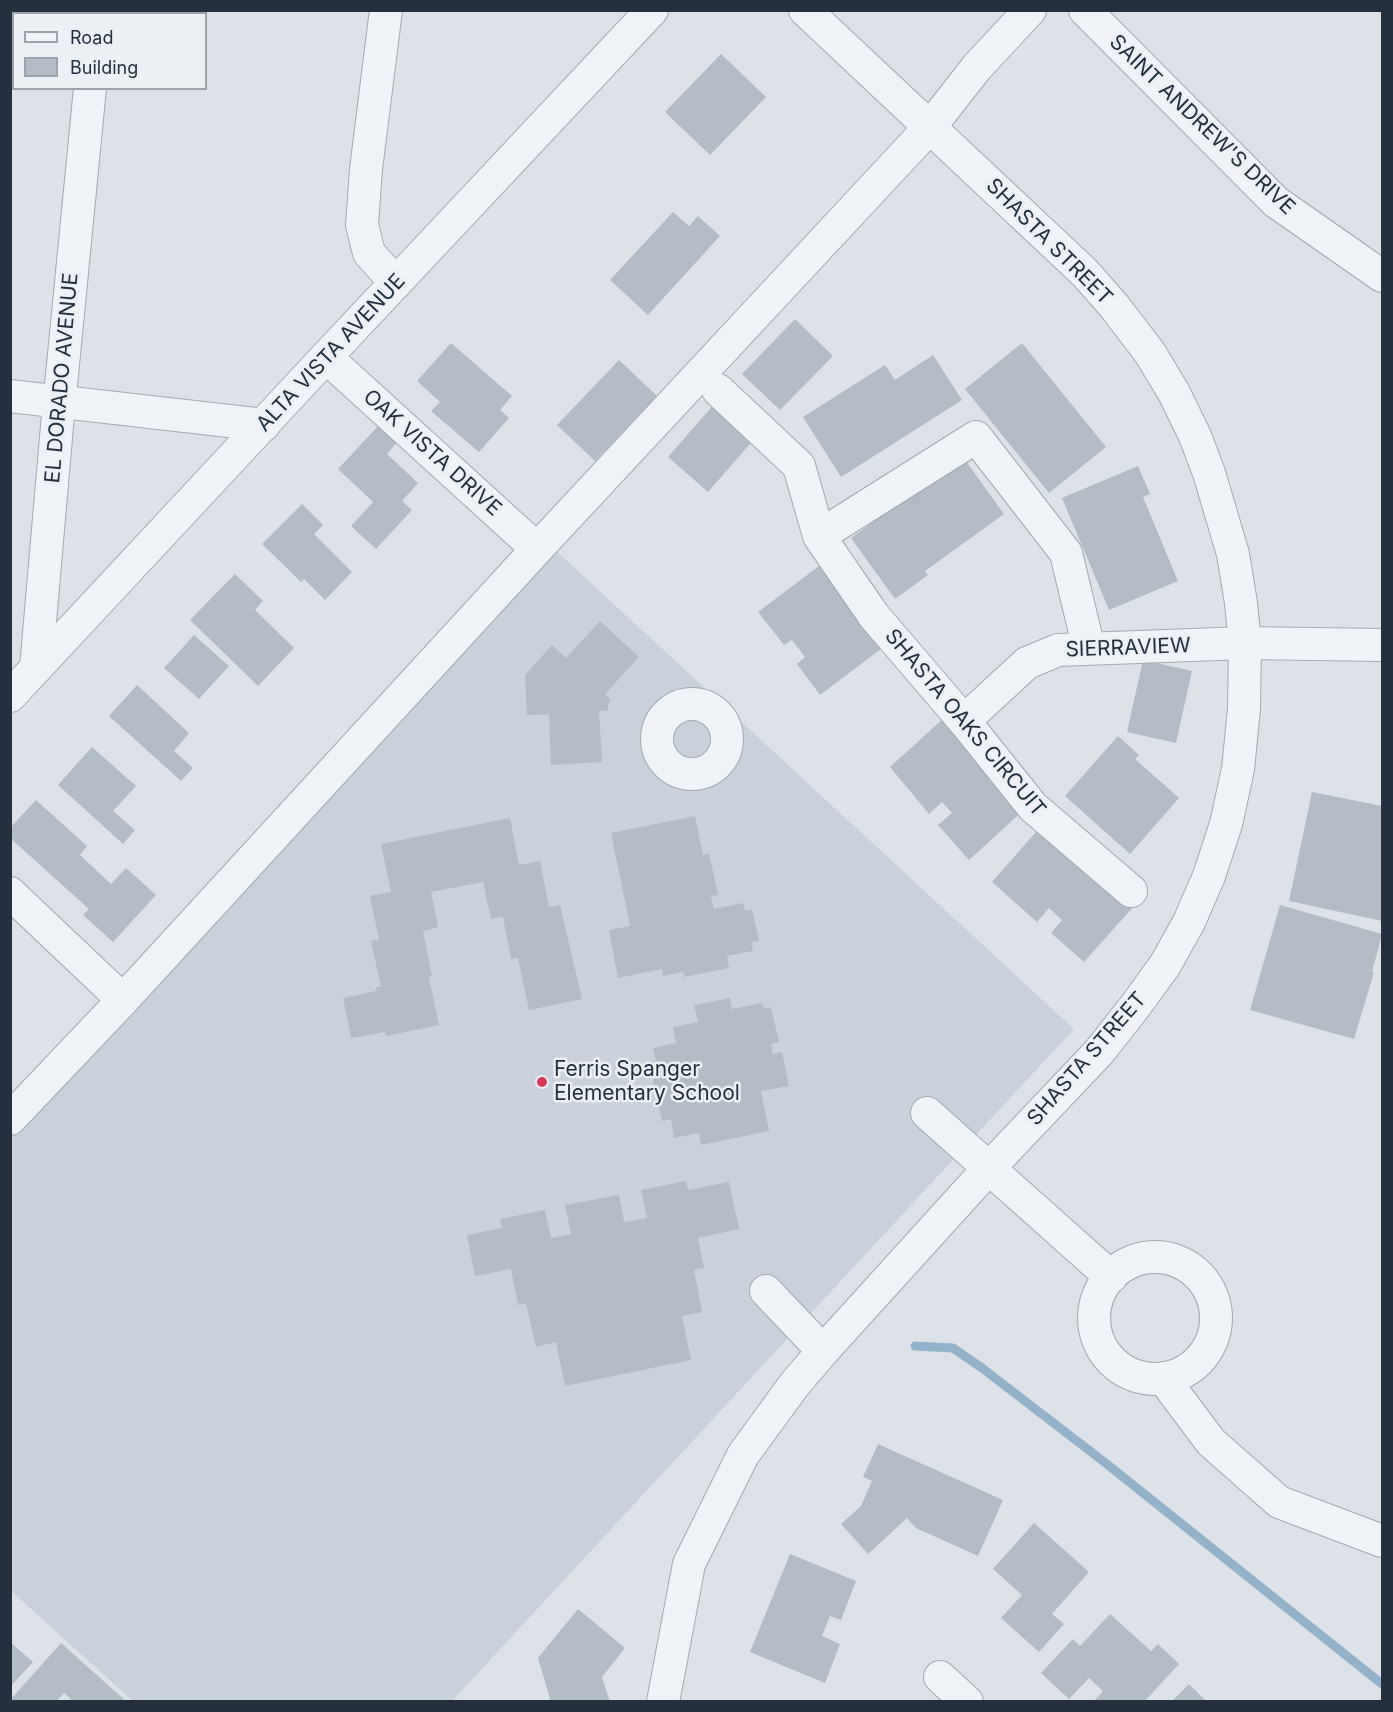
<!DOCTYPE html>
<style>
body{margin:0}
#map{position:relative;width:1393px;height:1712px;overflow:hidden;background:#dce2e7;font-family:Inter,sans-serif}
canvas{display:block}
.frame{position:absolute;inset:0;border:12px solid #25303f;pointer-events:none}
.legend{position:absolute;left:12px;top:12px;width:195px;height:78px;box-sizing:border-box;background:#ecf0f5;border:2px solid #9ca3ac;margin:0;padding:8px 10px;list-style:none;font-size:18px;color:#25303f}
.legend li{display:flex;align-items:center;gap:12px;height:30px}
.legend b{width:30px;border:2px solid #9ca3ac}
</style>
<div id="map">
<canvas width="1393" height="1712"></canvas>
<div class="frame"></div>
<ul class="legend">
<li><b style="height:8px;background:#eff2f6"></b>Road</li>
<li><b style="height:16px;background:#b3bbc4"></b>Building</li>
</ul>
</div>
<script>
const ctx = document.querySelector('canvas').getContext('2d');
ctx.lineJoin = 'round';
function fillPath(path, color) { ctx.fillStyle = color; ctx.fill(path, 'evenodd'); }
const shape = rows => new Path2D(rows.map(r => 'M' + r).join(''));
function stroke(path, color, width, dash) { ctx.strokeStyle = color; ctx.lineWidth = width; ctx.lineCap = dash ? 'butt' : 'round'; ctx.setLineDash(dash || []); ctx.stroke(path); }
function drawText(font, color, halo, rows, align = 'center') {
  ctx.font = font + ' Inter,sans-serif'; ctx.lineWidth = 5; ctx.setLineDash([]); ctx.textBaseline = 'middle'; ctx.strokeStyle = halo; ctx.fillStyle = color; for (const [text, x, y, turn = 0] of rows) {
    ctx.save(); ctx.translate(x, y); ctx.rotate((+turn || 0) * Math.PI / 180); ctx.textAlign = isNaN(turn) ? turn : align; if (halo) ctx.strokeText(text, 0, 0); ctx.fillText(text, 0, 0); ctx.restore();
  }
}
fillPath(shape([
 [553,548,1074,1029,452,1701,133,1701,11,1591,11,1135]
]), '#cad1da');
stroke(shape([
 [915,1346,953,1348,982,1368,1103,1461,1382,1684]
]), '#94b3ca', 9);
fillPath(shape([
 [721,54,766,97,710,155,665,112],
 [673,212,689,226,698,216,720,236,648,315,610,280],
 [795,319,833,356,780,410,742,374],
 [451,343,512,396,500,410,509,418,479,452,431,411,440,402,417,381],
 [1022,343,1106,447,1049,493,965,389],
 [933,355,962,400,841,477,803,417,885,365,895,380],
 [619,360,657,396,595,461,557,425],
 [716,402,756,437,708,492,668,457],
 [379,425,397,442,387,454,418,483,402,501,412,510,376,549,351,526,373,502,338,469],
 [963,457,1004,514,925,571,928,575,895,599,851,538],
 [1138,466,1150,494,1143,497,1178,581,1109,610,1062,498],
 [302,504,323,525,314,534,352,572,325,600,304,579,301,582,262,544],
 [819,566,881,649,820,695,797,664,805,657,792,640,784,645,758,612],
 [235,574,263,601,255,610,294,648,258,686,190,620],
 [600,621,639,657,605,694,610,699,607,711,599,711,602,762,551,765,549,714,527,715,525,675,552,645,566,658],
 [194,635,229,666,199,699,164,668],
 [1143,660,1192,671,1176,743,1127,732],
 [137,685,189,733,174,751,193,768,181,781,109,716],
 [945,717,1026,808,969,860,938,825,952,813,942,802,929,814,890,767],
 [1118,736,1139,755,1135,759,1179,798,1130,854,1065,796],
 [92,747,136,786,113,811,135,830,123,844,58,785],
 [1312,792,1382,806,1382,921,1289,901],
 [36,800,87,846,80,855,111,884,126,868,156,895,113,942,83,915,89,909,10,838,10,828],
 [695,816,703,855,709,853,718,895,711,896,714,909,743,903,745,911,752,909,759,941,751,942,753,951,727,956,729,968,684,977,683,972,663,976,662,969,618,978,609,930,630,926,611,833],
 [510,818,519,865,540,861,549,907,560,905,582,999,529,1010,518,958,511,959,503,917,491,919,483,882,431,892,438,927,423,931,432,976,429,977,439,1025,386,1036,385,1032,351,1038,343,998,376,991,376,987,381,987,371,941,379,940,370,896,391,892,381,844],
 [1043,824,1135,905,1084,962,1051,933,1062,920,1049,908,1037,922,992,882],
 [1280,905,1382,934,1372,972,1374,972,1354,1039,1250,1010],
 [730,998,732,1009,762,1003,764,1009,771,1007,779,1042,771,1044,773,1054,782,1052,789,1086,761,1091,769,1131,701,1145,699,1133,674,1138,671,1119,662,1121,649,1063,656,1061,653,1048,676,1043,673,1027,698,1022,694,1005],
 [686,1181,688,1190,729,1182,739,1229,698,1238,704,1268,694,1270,702,1312,682,1316,691,1360,565,1386,556,1342,536,1347,526,1303,518,1305,511,1269,475,1276,467,1235,502,1228,500,1219,545,1210,551,1238,571,1234,565,1205,619,1195,624,1222,647,1218,641,1190],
 [878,1444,1003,1500,978,1556,916,1528,907,1518,868,1554,841,1524,861,1506,872,1481,863,1477],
 [1034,1523,1089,1572,1052,1614,1064,1624,1039,1652,1001,1618,1022,1595,993,1569],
 [790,1554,856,1581,841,1620,830,1616,822,1636,840,1644,825,1683,750,1652],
 [578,1609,625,1648,602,1677,610,1702,551,1702,538,1658],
 [1110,1614,1151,1651,1158,1644,1179,1664,1144,1702,1093,1702,1103,1691,1089,1678,1069,1699,1041,1673,1073,1639,1080,1646],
 [10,1642,33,1662,10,1687],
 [61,1643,127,1702,74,1702,64,1693,56,1702,13,1702,11,1699],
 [1189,1684,1207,1702,1171,1702]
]), '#b3bbc4');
const minor = shape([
 [386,10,366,169,362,225,369,253,396,283],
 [1085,10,1276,202,1382,276],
 [97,14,97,10],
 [326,357,537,549],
 [718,390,799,466,819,536,874,616,964,721,1033,807,1131,891],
 [10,396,264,425],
 [819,536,976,437,1066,553,1089,649],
 [36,668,57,426,90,88],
 [10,696,326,357,652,10],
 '657 739a35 35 0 1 1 70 0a35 35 0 1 1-70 0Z',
 [964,721,1027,663,1058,650,1245,643,1382,645],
 [10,893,123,1000],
 [927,1113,1111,1277],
 [10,1119,123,1000,537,549,930,127,977,67,1030,10],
 '1094 1318a61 61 0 1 1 122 0a61 61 0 1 1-122 0Z',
 [766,1291,823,1351],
 [1163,1378,1211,1442,1279,1502,1382,1541],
 [940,1677,967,1702],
 [663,1702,689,1564,743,1455,794,1385,823,1351,989,1168,1099,1052,1136,1005,1165,965,1189,922,1209,876,1226,824,1238,769,1244,709,1245,643,1241,603,1233,554,1209,473,1195,436,1174,393,1150,353,1114,306,1085,273,805,10]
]);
stroke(minor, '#a1a9b1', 34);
stroke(minor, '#eff2f6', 32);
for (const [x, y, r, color] of [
 [542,1082,6,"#d6375c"]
]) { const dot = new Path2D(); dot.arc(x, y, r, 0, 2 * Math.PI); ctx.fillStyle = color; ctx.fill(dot); stroke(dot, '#ecf0f5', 2); }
drawText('21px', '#25303f', '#ecf0f5', [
 ["SAINT ANDREW'S DRIVE",1202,125,44],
 ["SHASTA STREET",1049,242,45],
 ["ALTA VISTA AVENUE",331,353,-47],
 ["EL DORADO AVENUE",62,378,-85],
 ["OAK VISTA DRIVE",432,453,42],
 ["SIERRAVIEW",1128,648,-2],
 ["SHASTA OAKS CIRCUIT",965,723,50],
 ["SHASTA STREET",1087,1059,-49]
]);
drawText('21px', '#25303f', '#ecf0f5', [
 ["Ferris Spanger",554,1070],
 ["Elementary School",554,1094]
], 'left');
</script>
